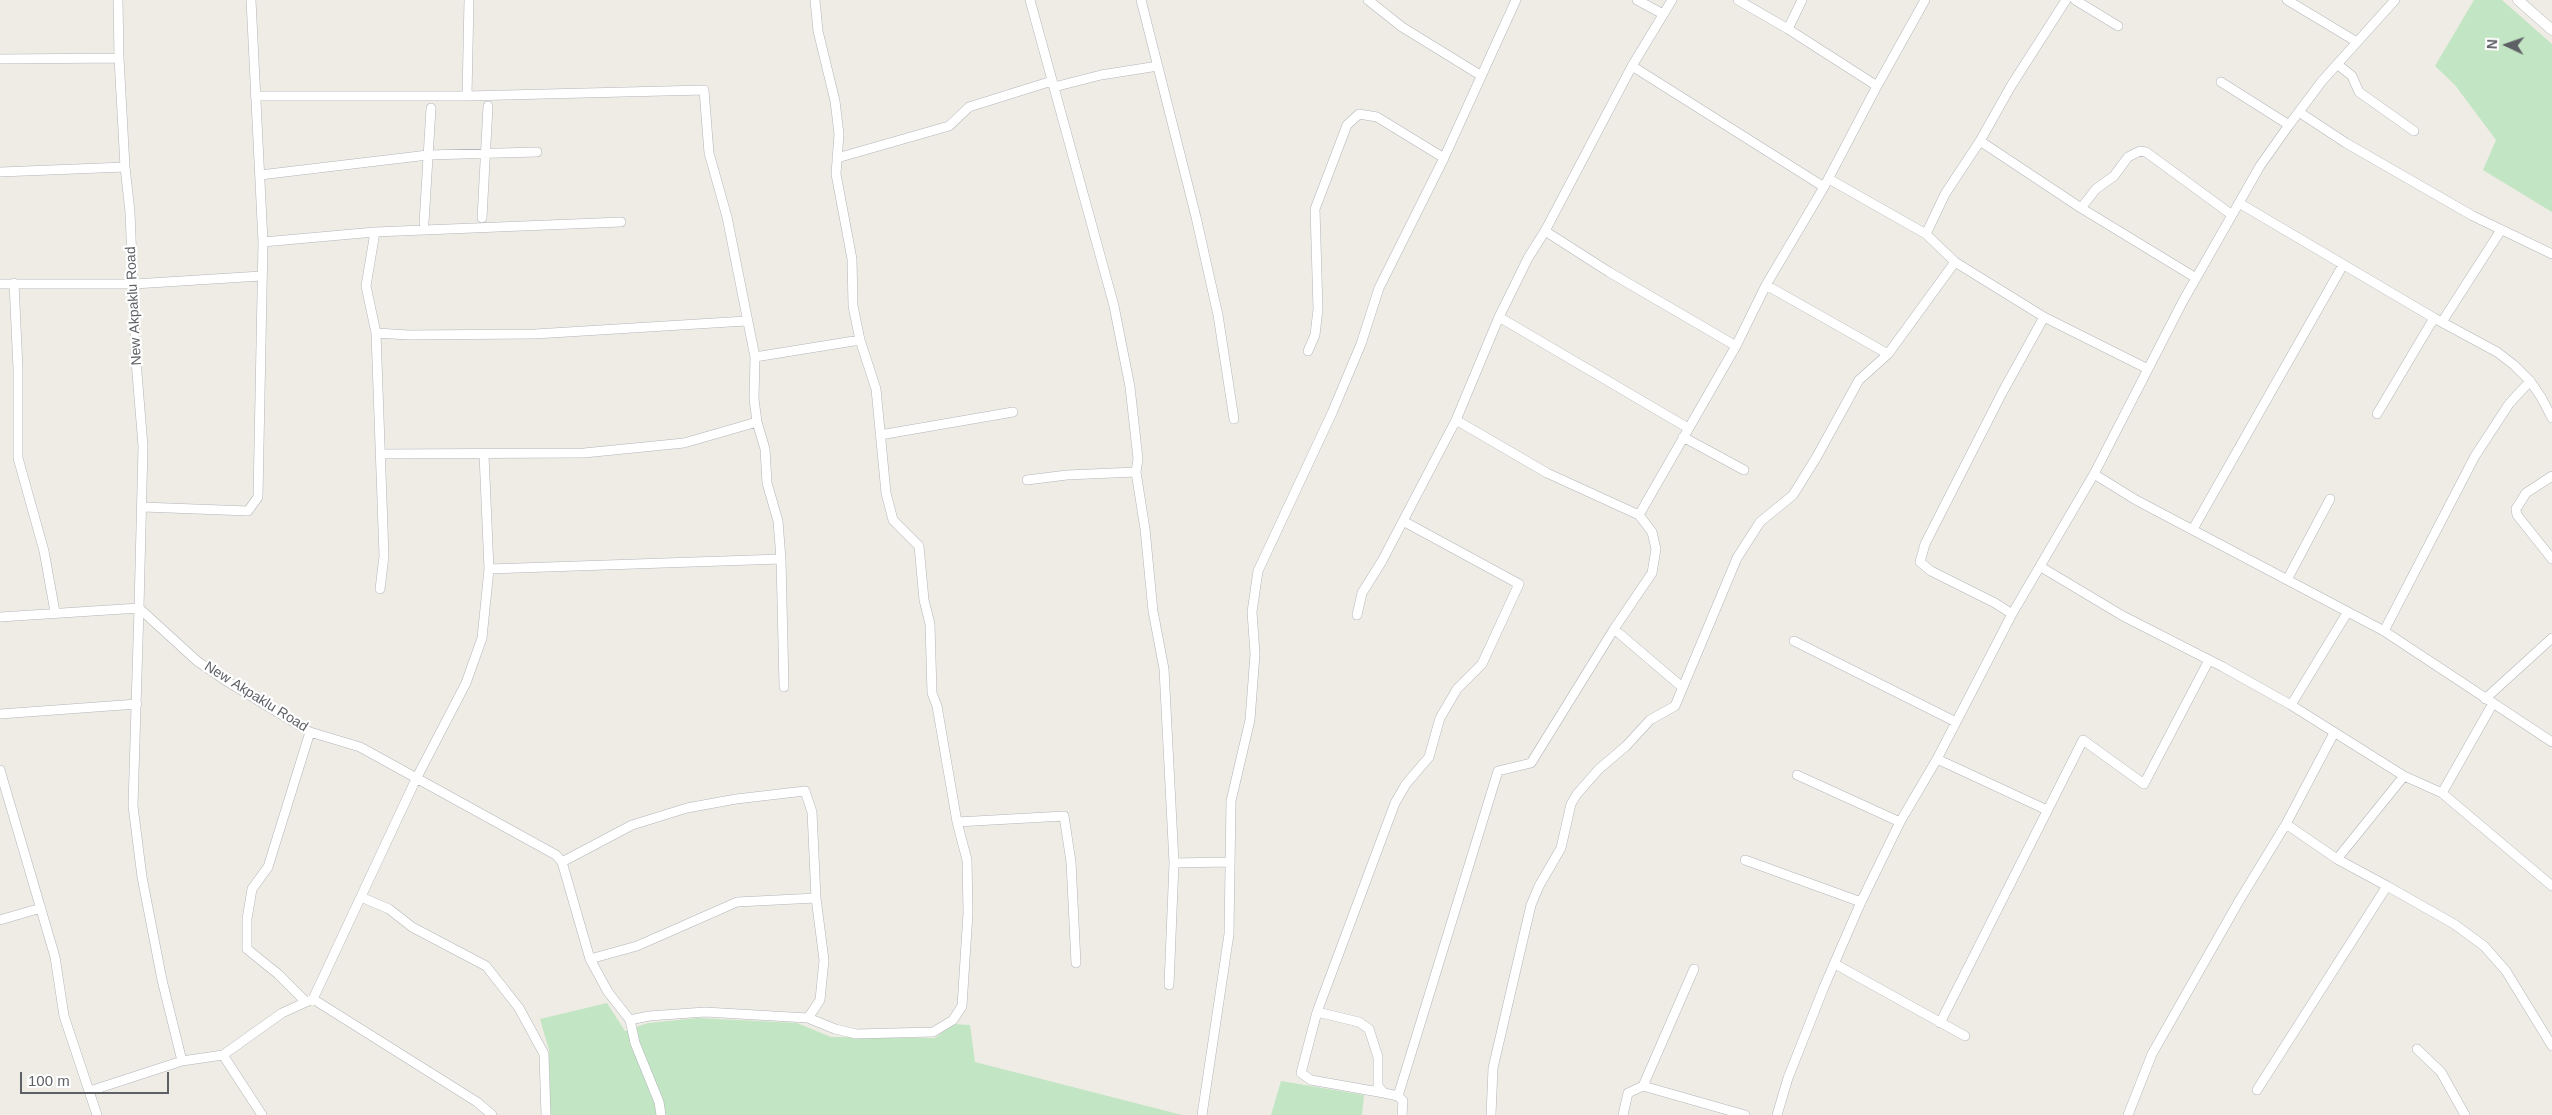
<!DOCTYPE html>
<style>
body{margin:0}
#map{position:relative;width:2552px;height:1115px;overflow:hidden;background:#eeece5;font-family:Helvetica,sans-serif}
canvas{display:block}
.north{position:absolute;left:2482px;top:20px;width:50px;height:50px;-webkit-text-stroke:4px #fff;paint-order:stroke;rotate:273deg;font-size:14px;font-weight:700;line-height:20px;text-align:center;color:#5d6065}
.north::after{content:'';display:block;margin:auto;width:18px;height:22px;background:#5d6065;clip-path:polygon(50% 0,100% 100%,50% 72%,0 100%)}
.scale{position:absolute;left:20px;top:1072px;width:149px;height:22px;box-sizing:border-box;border:2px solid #5d6065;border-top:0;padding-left:6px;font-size:15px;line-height:18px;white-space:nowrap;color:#5d6065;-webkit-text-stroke:4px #fff;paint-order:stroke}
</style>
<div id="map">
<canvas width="2552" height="1115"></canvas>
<div class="north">N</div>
<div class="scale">100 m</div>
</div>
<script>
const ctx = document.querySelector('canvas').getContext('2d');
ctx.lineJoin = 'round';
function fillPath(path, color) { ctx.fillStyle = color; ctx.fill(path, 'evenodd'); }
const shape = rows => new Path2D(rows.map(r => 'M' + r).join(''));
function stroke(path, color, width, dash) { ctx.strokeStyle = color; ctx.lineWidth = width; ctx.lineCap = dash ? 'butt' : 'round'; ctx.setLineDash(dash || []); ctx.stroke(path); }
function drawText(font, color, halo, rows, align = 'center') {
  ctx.font = font + ' Helvetica,sans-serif'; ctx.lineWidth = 4.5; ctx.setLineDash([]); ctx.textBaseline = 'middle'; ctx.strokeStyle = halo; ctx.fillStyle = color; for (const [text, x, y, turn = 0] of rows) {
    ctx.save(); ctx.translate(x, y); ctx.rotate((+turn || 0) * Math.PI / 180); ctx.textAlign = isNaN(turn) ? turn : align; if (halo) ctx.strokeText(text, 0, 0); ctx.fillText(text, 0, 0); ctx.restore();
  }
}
fillPath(shape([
 [2474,0,2502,0,2552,44,2552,212,2483,170,2496,140,2455,85,2435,66],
 [607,1003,625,1031,648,1023,698,1018,797,1023,831,1037,935,1038,953,1024,970,1025,975,1062,1182,1115,550,1115,549,1050,540,1019],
 [1281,1081,1364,1095,1362,1115,1271,1115]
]), '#c2e5c3');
const minor = shape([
 [118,0,119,58,125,167],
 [1030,0,1114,306,1130,387,1138,459,1136,472,1145,529,1153,611,1164,669,1174,863,1169,985],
 [1141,0,1196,217,1218,315,1234,419],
 [1368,0,1402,27,1480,75],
 [1637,0,1663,14],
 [1738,0,1788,29,1877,86],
 [2075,0,2118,26],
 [2287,0,2357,42],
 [1788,29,1802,0],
 [0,59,119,58],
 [2337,64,2352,76,2359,92,2414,131],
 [1632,66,1824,187,1877,86,1925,0],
 [2221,82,2289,125],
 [1054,87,1101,75,1158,66],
 [255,96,467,96,704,90,709,153,727,217,755,357,754,399,757,422,765,449,767,483,778,521,781,559,784,687],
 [467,96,469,0],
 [2299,112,2346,143,2473,216,2552,254],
 [1980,141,2081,208,2196,278],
 [837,158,949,126,969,107,1052,81],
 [0,172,125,167,130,212,136,361,143,446,139,608,197,661,228,682,310,732,360,747,556,855,562,862,590,959,608,992,630,1020,635,1043,659,1102,661,1115],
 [260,175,428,155,537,152],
 [1829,179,1926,234,1955,262,2044,317,2148,369],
 [2239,203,2434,318,2497,352,2514,365,2530,381,2509,404,2475,456,2384,631],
 [2081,208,2096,189,2114,176,2128,157,2140,151,2146,152,2232,215],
 [482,218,488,106],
 [424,223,431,108],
 [1545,231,1609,272,1736,346],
 [375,232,366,286,376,333,384,556,380,589],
 [1926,234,1945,194,1980,141,2011,86,2066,0],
 [263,242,375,232,621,222],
 [14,283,18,369,18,458,44,551,55,612],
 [0,284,134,284,261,276],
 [1766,285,1888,354],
 [1499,317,1688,428],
 [2442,322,2501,230],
 [376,333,409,335,535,334,746,321],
 [1308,351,1315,335,1318,309,1315,209,1347,125,1359,114,1377,117,1444,158],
 [755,357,860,340],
 [2530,381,2541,397,2552,418],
 [2377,414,2434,318],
 [880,435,1013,412],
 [1683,437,1744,470],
 [381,454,584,453,684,443,757,422],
 [2094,474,2136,500,2384,631,2552,742],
 [2552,476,2526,493,2516,509,2517,515,2552,559],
 [1027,480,1067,475,1136,472],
 [143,507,248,511,258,497,263,242,251,0],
 [1639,515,1736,346,1766,285,1824,187],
 [2193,529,2343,265],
 [2041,567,2123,616,2223,667,2291,705,2404,776,2442,793,2552,886],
 [489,569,781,559],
 [2288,578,2330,499],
 [2012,614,1995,603,1931,571,1920,562,1925,544,2002,393,2044,317],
 [1357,615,1362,593,1382,561,1456,420,1499,317,1528,258,1545,231,1632,66,1672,0],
 [0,617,139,608,133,806,142,877,162,980,182,1061],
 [1614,629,1682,687],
 [1794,641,1956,722],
 [2485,699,2552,638],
 [2291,705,2347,613],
 [0,714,137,704],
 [1937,759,2047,810],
 [0,770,55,957,64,1016,97,1115],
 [1797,775,1900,822],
 [2442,793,2492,705],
 [957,822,1064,816,1071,862,1076,963],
 [2337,859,2404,776],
 [1745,860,1861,902],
 [562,862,632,825,687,808,736,799,805,791,812,812,816,898,824,960,820,1000,808,1018,705,1012,649,1016,630,1020],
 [1174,863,1228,862],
 [2387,886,2454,924,2484,946,2506,971,2552,1046],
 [361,897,389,909,412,927,486,966,519,1008,544,1054,546,1115],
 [0,920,41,908],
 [590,959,637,946,737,902,816,898],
 [1835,964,1965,1036],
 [313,999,477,1102,492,1115],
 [306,1002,278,974,247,949,247,919,252,889,268,867,310,732],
 [1317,1012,1359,1022,1369,1029,1378,1057,1378,1086,1384,1093,1398,1096,1403,1101,1402,1115],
 [808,1018,835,1029,856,1034,933,1032,953,1020,962,1006,968,913,967,860,957,822,937,706,932,693,930,624,924,600,919,546,893,520,886,493,876,389,860,340,853,306,852,259,836,174,839,134,835,101,818,31,815,0],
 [1940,1023,2083,740,2144,784,2209,660],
 [2417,1049,2441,1072,2465,1115],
 [223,1055,262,1115],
 [1643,1086,1694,969],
 [2257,1090,2387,886,2337,859,2286,824],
 [90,1091,182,1061,223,1055,282,1013,313,999,416,779,466,683,482,638,489,569,484,455],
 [1384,1093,1311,1080,1301,1073,1317,1012,1395,803,1406,784,1429,757,1440,718,1457,689,1482,664,1519,584,1403,521],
 [1398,1096,1498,771,1531,763,1614,629,1652,573,1656,549,1652,532,1639,515,1547,473,1456,420],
 [1202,1115,1229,934,1231,801,1250,720,1255,654,1252,612,1258,571,1332,413,1361,344,1379,288,1444,158,1516,0],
 [1491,1115,1493,1068,1531,905,1539,886,1561,848,1571,804,1577,794,1599,769,1626,746,1650,720,1675,706,1737,558,1760,522,1793,495,1816,458,1859,380,1888,354,1955,262],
 [1623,1115,1628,1093,1643,1086,1745,1115],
 [1777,1115,1788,1078,1824,987,1861,902,1900,822,1937,759,2012,614,2094,474,2183,301,2260,166,2289,125,2322,81,2395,0],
 [2128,1115,2152,1054,2239,901,2286,824,2334,733]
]);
const tertiary = shape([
 [2518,0,2552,30]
]);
stroke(minor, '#b2b5b9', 10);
stroke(tertiary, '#b2b5b9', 11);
stroke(minor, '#fff', 9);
stroke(tertiary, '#fff', 10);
drawText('14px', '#5d6065', '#fff', [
 ["New Akpaklu Road",134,306,-93],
 ["New Akpaklu Road",256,697,32]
]);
</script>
